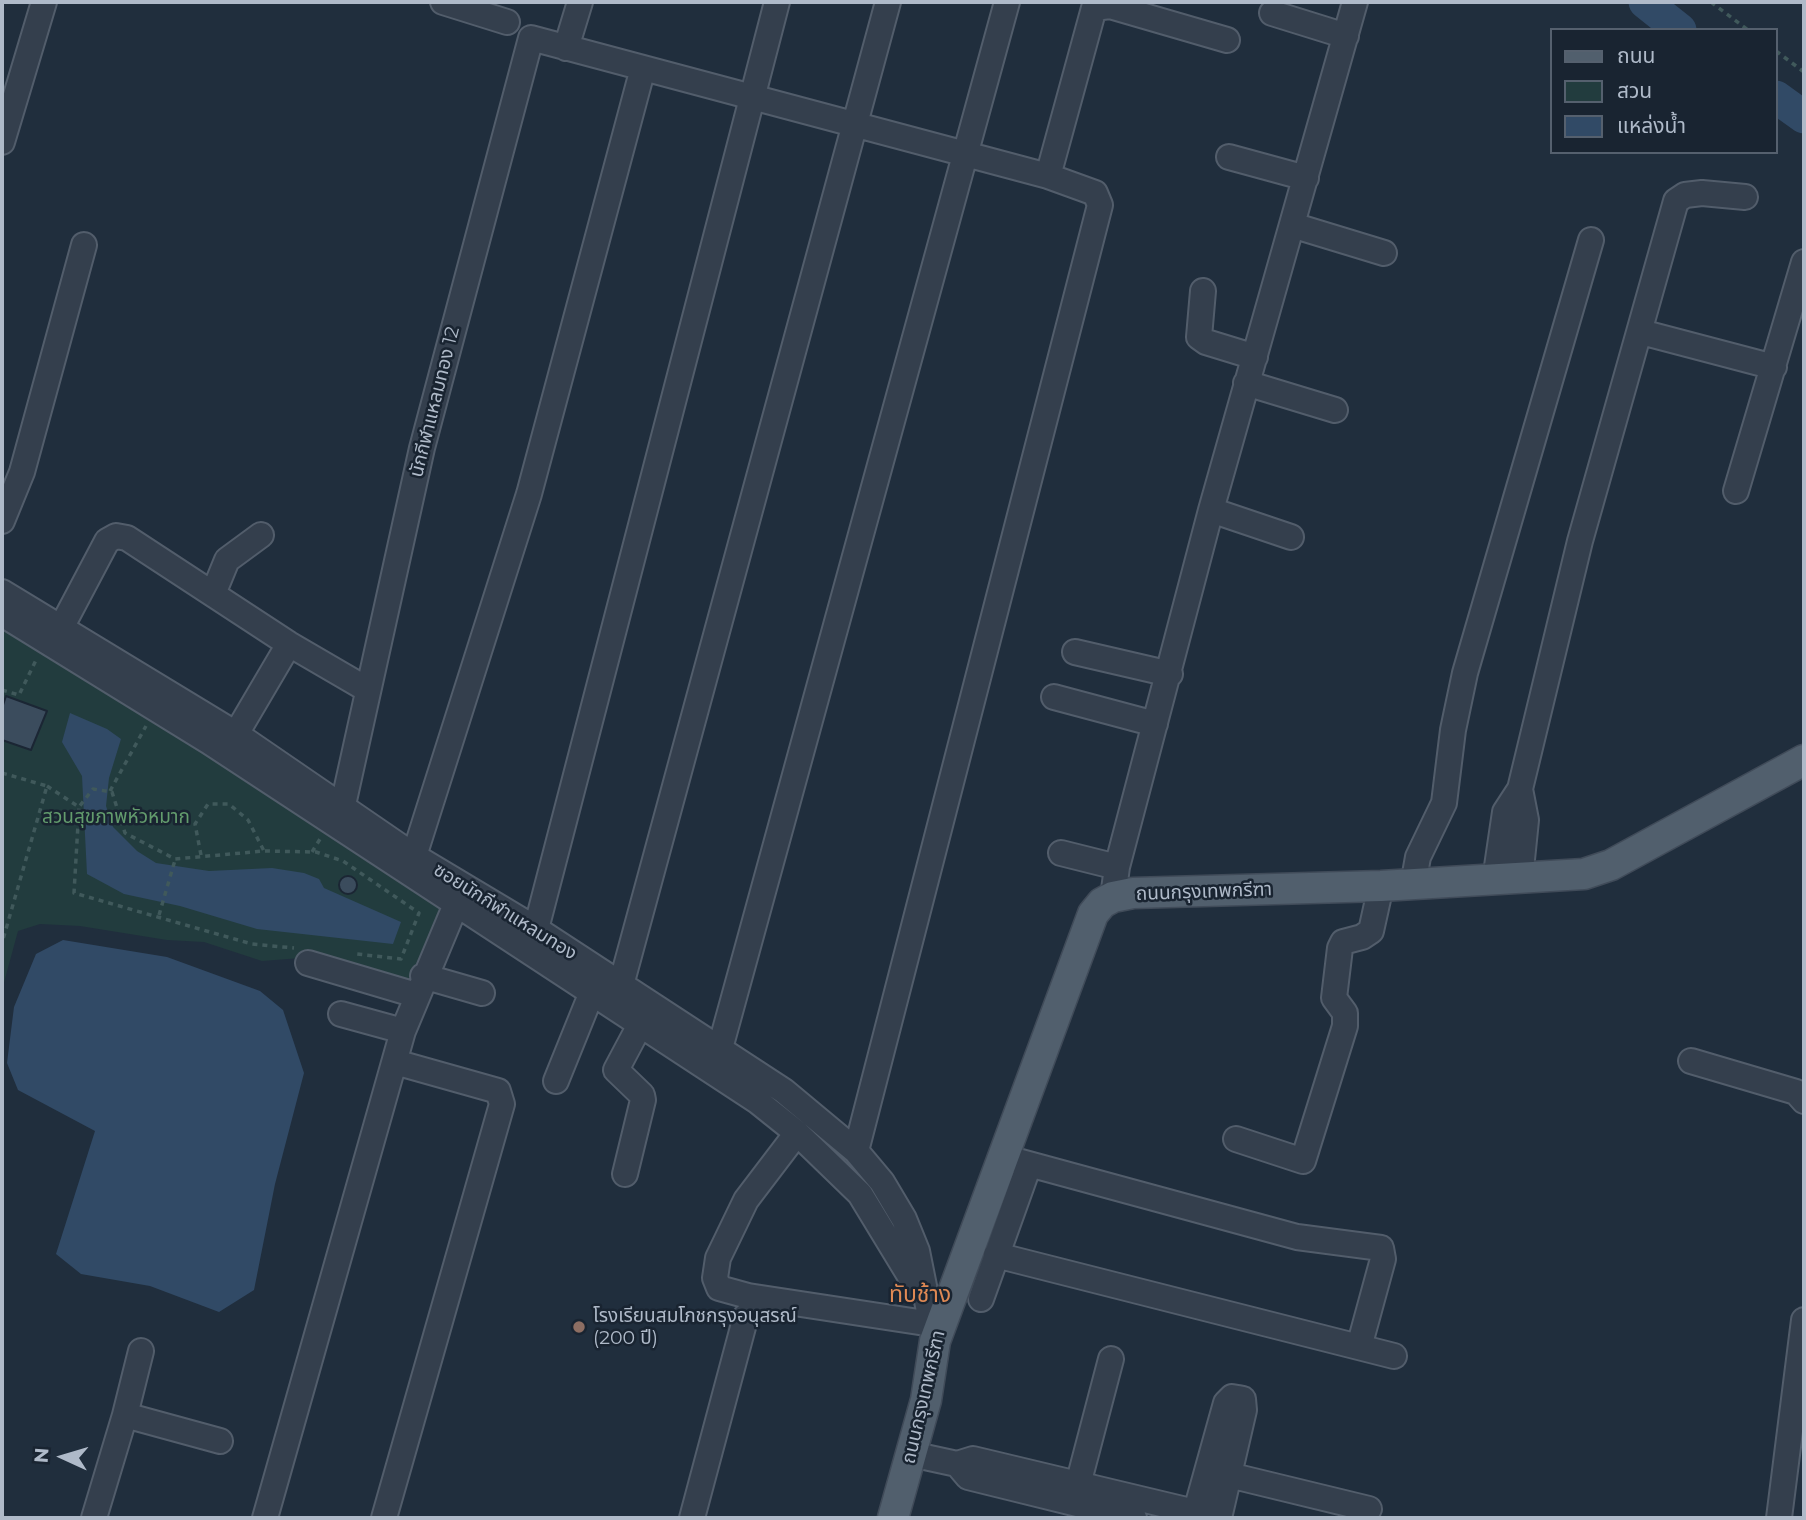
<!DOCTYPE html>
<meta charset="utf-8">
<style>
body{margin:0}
#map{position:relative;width:1806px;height:1520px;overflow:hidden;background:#202e3d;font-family:Montserrat,"Noto Sans Thai",sans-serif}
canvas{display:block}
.frame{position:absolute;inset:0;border:4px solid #afbac9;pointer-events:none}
.legend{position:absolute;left:1550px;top:28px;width:228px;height:126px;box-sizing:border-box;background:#192431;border:2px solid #55606e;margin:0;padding:9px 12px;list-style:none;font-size:21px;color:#afbac9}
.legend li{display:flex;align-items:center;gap:14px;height:35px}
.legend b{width:35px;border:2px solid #55606e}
.north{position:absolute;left:28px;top:1422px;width:70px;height:70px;-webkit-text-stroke:5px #192431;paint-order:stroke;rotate:274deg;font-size:19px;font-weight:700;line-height:28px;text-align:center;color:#afbac9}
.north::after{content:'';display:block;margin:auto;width:24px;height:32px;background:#afbac9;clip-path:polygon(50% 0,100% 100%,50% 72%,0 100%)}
</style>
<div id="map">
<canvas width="1806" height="1520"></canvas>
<div class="frame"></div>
<ul class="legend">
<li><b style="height:9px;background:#515f6d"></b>ถนน</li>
<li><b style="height:19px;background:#223c3e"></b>สวน</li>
<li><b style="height:19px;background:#314a66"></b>แหล่งน้ำ</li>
</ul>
<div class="north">N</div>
</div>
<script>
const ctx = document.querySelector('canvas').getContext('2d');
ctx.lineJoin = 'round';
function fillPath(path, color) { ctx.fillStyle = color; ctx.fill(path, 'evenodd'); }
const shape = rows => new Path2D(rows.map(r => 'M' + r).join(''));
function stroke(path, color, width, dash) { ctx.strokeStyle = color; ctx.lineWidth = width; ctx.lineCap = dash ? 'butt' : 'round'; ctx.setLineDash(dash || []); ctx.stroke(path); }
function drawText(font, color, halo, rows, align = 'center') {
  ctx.font = font + ' Montserrat,"Noto Sans Thai",sans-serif'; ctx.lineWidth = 5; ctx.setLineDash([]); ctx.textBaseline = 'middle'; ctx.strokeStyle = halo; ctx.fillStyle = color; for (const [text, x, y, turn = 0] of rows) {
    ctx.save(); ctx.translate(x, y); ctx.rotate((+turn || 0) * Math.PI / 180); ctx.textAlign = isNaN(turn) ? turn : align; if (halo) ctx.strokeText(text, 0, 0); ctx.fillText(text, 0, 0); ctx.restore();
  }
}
fillPath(shape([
 [2,614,457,902,429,941,410,987,314,957,262,961,204,942,167,940,80,926,40,924,18,931,2,990]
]), '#223c3e');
fillPath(shape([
 [70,713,107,729,121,739,109,778,106,806,113,827,137,851,156,863,209,871,272,868,304,873,319,879,324,888,401,922,393,944,257,929,180,906,124,894,87,874,82,776,62,742],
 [63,940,167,957,260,991,283,1010,304,1073,275,1184,254,1290,219,1312,150,1286,81,1274,56,1254,95,1131,18,1090,7,1063,14,1007,36,954]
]), '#314a66');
stroke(shape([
 [1645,2,1680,30],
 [1776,97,1804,117]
]), '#314a66', 33);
const building = shape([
 [6,696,47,711,31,750,2,740,2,708,6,696],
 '339 885a9 9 0 1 1 18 0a9 9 0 1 1-18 0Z'
]);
fillPath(building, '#3b4c5d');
stroke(building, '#1b2634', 2);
const minor = shape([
 [443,2,507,22],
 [1272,13,1346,36],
 [566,48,580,2],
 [2,142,44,2],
 [1229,157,1306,178],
 [1048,176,1094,8,1110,6,1227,40],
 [1292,225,1384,253],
 [1203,291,1199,337,1206,342,1255,357],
 [1641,332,1774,367],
 [1246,383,1335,410],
 [1736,491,1804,262],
 [1211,510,1291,537],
 [2,521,22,472,84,245],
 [2,592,236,734,414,856,536,929,784,1091,856,1151,882,1182,904,1219,917,1251,935,1341],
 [213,594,227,560,261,535],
 [2,614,208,741,757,1101,797,1133,860,1194,919,1291],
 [61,628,107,541,116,536,127,538,289,644,368,690],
 [1075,652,1170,674],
 [1054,697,1155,724],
 [236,734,289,644],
 [343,805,422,448,531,38,1048,176,1095,193,1100,205,856,1151],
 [1061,853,1117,867],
 [414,856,529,494,643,68],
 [1520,879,1526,820,1520,789],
 [1495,880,1505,812,1520,789,1580,541,1676,201,1685,195,1702,193,1745,197],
 [1413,885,1418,857,1444,803,1453,730,1465,673,1591,240],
 [1113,897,1117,867,1211,510,1355,2],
 [536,929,777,2],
 [308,963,416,995],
 [423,976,482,993],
 [621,985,888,2],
 [341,1014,403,1031],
 [1691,1061,1796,1092,1804,1101],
 [716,1063,1007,2],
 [556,1081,592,992],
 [797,1133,746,1200,718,1258,715,1278,719,1288,748,1296,932,1324],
 [1236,1139,1303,1161,1345,1026,1345,1013,1334,998,1340,948,1343,942,1362,937,1371,931,1381,886],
 [1003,1157,1297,1237,1381,1248,1383,1259,1359,1347],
 [625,1174,643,1100,642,1095,616,1070,641,1023],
 [996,1255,1394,1356],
 [981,1299,1029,1165],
 [125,1415,141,1351],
 [911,1454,957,1464,973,1459,1220,1518],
 [957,1464,968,1477,1134,1518],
 [1229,1475,1369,1509],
 [1075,1496,1111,1359],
 [94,1518,125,1415,220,1441],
 [265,1518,403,1031,457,902],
 [384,1518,502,1104,498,1091,395,1062],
 [692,1518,746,1316],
 [1194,1518,1226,1403,1232,1397,1238,1398,1243,1399,1244,1410,1219,1518],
 [1779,1518,1804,1320]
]);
const major = shape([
 [893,1518,926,1400,935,1341,1093,914,1102,903,1113,897,1133,893,1381,886,1584,874,1611,865,1804,760]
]);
stroke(minor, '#525d6b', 28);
stroke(major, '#404b59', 33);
stroke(shape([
 [1711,2,1748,30],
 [1776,51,1804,72],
 [2,690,19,695,37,658],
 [2,773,47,786,2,943],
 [47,786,79,807,74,893,252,944,294,948],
 [47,786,79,807,93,789,112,792,125,833,175,859,264,851,316,852,343,861,419,913,401,959,357,954],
 [110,791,146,726],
 [312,852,320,839],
 [201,855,195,824,208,804,229,804,248,820,264,851],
 [159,915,175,860]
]), '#40595b', 3.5, [5, 5]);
stroke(minor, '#343f4d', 24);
stroke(major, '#515f6d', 30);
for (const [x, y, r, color] of [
 [579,1327,7,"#8d6e63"]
]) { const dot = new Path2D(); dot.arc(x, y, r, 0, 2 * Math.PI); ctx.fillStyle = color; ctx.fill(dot); stroke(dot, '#192431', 2.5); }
drawText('19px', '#afbac9', '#192431', [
 ["นักกีฬาแหลมทอง 12",435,402,-76],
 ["ถนนกรุงเทพกรีฑา",1204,892,-2],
 ["ซอยนักกีฬาแหลมทอง",505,912,32],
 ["ถนนกรุงเทพกรีฑา",924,1397,-77]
]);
drawText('19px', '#639c6d', '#192431', [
 ["สวนสุขภาพหัวหมาก",116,817]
]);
drawText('19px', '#afbac9', '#192431', [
 ["โรงเรียนสมโภชกรุงอนุสรณ์",593,1316],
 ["(200 ปี)",593,1338]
], 'left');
drawText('23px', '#df8954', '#192431', [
 ["ทับช้าง",920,1295]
]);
</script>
